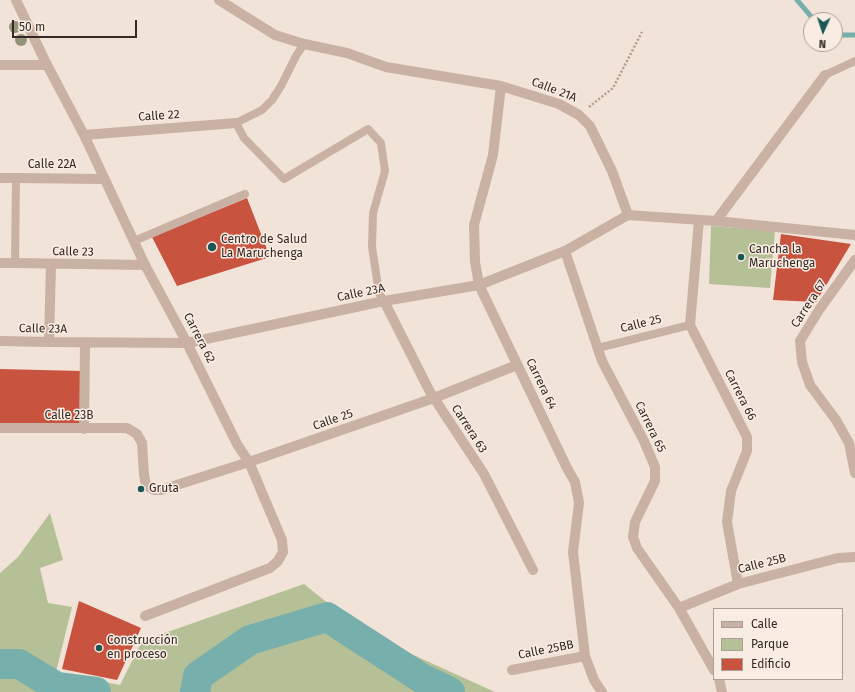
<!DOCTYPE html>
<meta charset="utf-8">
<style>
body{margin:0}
#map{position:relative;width:855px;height:692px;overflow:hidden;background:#f1e3d7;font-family:"Fira Sans",sans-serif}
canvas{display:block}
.legend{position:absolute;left:713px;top:608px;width:130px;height:72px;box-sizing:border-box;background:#f9ede3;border:1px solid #aa9f97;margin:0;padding:5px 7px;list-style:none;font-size:12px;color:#342925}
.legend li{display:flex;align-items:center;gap:8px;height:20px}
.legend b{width:20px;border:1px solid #aa9f97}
.north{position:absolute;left:803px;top:12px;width:40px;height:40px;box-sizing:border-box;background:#f9ede3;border:1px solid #aa9f97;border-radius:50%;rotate:183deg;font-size:11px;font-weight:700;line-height:16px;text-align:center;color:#342925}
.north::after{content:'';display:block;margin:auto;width:14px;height:18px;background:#1b5654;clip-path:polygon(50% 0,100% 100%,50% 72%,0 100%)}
.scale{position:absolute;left:12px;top:20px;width:125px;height:18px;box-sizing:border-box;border:2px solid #342925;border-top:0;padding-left:5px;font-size:12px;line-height:14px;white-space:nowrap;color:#342925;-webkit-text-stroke:3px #f9ede3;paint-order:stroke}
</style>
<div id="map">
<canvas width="855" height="692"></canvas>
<ul class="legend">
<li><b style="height:5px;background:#c9b1a3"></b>Calle</li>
<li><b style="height:11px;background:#b6c097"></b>Parque</li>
<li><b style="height:11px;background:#c8533e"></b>Edificio</li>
</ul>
<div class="north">N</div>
<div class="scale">50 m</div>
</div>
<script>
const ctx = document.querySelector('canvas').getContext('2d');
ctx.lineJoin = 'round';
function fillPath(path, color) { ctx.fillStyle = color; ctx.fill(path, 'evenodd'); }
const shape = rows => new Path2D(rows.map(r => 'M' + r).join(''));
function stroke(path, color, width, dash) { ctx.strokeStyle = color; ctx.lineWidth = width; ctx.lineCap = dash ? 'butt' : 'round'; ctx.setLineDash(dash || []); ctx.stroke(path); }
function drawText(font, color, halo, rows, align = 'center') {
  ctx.font = font + ' "Fira Sans",sans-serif'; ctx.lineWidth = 3; ctx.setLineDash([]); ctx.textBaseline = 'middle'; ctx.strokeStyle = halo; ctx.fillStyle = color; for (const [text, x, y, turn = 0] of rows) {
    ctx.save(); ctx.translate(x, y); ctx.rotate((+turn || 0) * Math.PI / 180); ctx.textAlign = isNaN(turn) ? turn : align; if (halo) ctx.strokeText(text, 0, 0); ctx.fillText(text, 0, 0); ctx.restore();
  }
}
fillPath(shape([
 [711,226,775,231,770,288,709,284],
 [50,513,63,560,40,568,48,603,72,607,56,672,120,685,142,641,304,584,365,633,495,692,0,692,0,573,18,557]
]), '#b6c097');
stroke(shape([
 [797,0,814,20],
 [835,35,855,35]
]), '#76afac', 5);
stroke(shape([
 [0,664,19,664,57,687,96,692],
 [195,692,198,676,250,640,327,617,421,678,450,692]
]), '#76afac', 30);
fillPath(shape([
 [247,198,270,257,177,286,152,237],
 [781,234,851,244,816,302,773,300],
 [0,369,81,371,80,425,0,423],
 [79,601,141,628,117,680,62,669]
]), '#c8533e');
stroke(shape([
 [589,107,613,88,642,32]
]), '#b59b8e', 2.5, [2, 2]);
stroke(shape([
 [304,44,296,56,281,86,272,100,262,110,236,123,244,138,284,179,368,129,381,143,385,171,373,213,372,247,379,293,384,301],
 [825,75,855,61],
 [134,241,245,194],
 [15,263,16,178],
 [598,348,690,325]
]), '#c9b1a3', 8);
stroke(shape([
 [0,65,47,65],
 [16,178,104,179],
 [15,263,145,265],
 [51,264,49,342,187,343],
 [84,429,85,343]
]), '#c9b1a3', 10);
stroke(shape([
 [16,0,45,61,84,135,145,265,187,343,237,444,249,462,282,540,283,552,278,561,270,568,145,616],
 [219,0,275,35,304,44,347,53,386,67,501,86,559,104,579,115,590,126,612,171,628,215],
 [501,86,493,155,474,225,475,262,479,285,567,468,575,482,579,503,573,552,585,656,594,680,602,692],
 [84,135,236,123],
 [0,178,16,178],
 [628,215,716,221,855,235],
 [699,220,690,325,747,437,747,451,731,491,727,522,738,584],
 [716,221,825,75],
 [565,251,602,361,644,441,655,467,655,481,635,522,633,537,637,548,679,608,714,670],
 [855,260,819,310,800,341,802,362,810,385,836,420,849,443,855,473],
 [0,263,15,263],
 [384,301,430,392,484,474,533,570],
 [0,341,49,342],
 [187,343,384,301,479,285,565,251,628,215],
 [0,428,127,428,137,434,142,443,144,475,146,485,154,490,161,490,249,462,434,398,517,365],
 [679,608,738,584,838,558,855,557],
 [512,670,585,656],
 [719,679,722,692]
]), '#c9b1a3', 10);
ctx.fillStyle = '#949477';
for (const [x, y] of [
 [15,27],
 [21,40]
]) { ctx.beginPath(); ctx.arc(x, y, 6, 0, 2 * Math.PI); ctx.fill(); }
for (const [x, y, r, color] of [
 [212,247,5,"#1b5654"],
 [741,257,4,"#1b5654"],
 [141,489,4,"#1b5654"],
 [99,648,4,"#1b5654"]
]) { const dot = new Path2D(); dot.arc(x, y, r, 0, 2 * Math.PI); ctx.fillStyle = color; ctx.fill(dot); stroke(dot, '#f9ede3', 1.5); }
drawText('12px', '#342925', '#f9ede3', [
 ["Calle 21A",554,90,21],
 ["Calle 22",159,116,-4],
 ["Calle 22A",52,165],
 ["Calle 23",73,252,1],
 ["Calle 23A",361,293,-12],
 ["Carrera 67",809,304,-57],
 ["Calle 25",641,324,-14],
 ["Calle 23A",43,329,1],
 ["Carrera 62",199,338,63],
 ["Carrera 64",541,384,64],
 ["Carrera 66",740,395,63],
 ["Calle 23B",69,416],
 ["Calle 25",333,420,-19],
 ["Carrera 65",650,427,64],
 ["Carrera 63",469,429,57],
 ["Calle 25B",762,564,-14],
 ["Calle 25BB",546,650,-11]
]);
drawText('12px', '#342925', '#f9ede3', [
 ["Centro de Salud",221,240],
 ["La Maruchenga",221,254],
 ["Cancha la",749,250],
 ["Maruchenga",749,264],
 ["Gruta",149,489],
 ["Construcción",107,641],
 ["en proceso",107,655]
], 'left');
</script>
